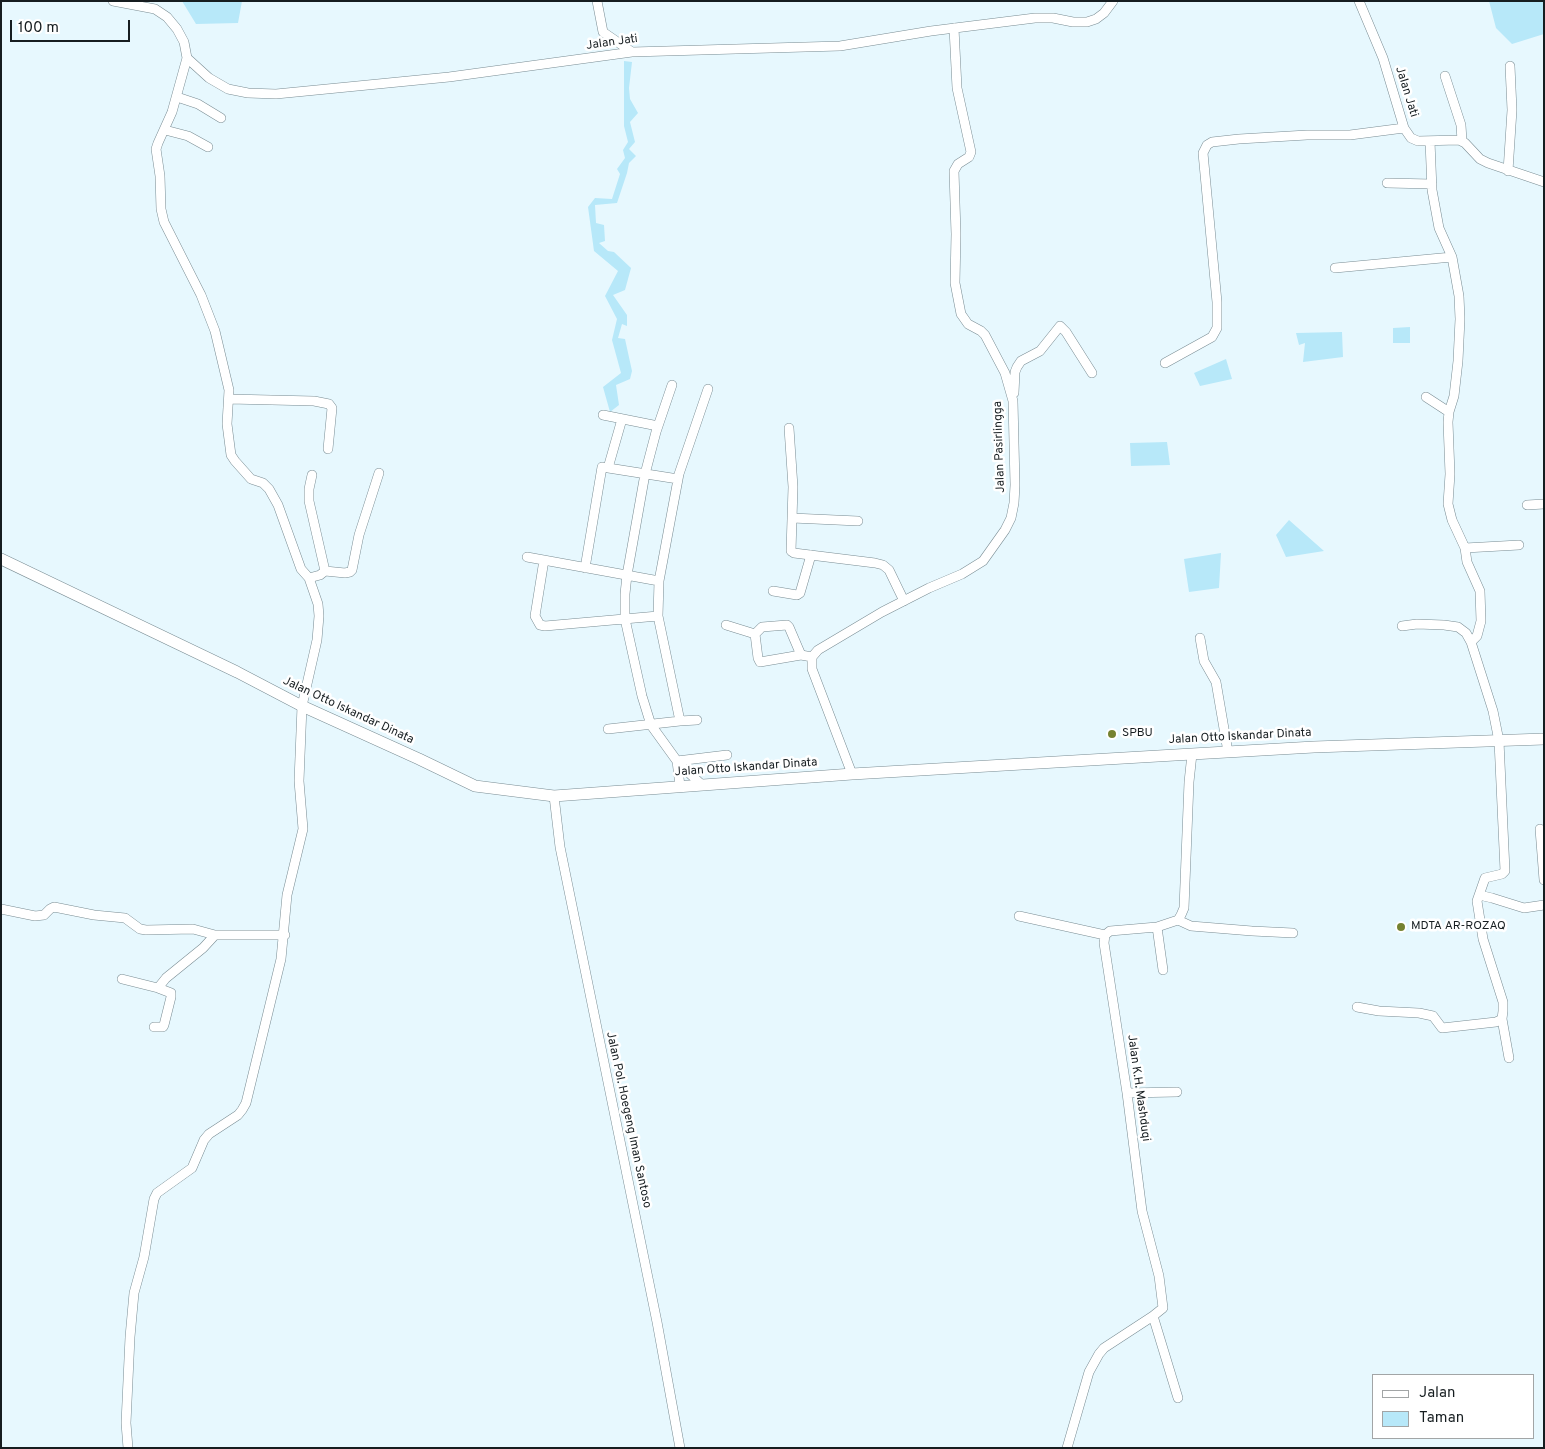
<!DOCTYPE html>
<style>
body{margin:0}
#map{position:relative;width:1545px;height:1449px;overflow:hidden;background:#e7f8fe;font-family:Overpass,sans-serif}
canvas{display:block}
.frame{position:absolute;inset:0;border:2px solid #161d20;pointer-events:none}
.legend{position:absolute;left:1372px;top:1374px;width:162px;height:65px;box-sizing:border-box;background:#fff;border:1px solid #a2a5a6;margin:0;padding:6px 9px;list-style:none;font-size:15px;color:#161d20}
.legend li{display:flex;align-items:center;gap:10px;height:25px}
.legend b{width:25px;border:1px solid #a2a5a6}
.scale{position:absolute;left:10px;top:20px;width:120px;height:22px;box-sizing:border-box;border:2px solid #161d20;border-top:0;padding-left:6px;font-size:15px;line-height:18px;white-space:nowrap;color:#161d20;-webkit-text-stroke:4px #fff;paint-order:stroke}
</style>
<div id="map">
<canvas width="1545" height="1449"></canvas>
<div class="frame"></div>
<ul class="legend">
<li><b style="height:6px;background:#fff"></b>Jalan</li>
<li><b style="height:14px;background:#b7e8f9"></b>Taman</li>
</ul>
<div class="scale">100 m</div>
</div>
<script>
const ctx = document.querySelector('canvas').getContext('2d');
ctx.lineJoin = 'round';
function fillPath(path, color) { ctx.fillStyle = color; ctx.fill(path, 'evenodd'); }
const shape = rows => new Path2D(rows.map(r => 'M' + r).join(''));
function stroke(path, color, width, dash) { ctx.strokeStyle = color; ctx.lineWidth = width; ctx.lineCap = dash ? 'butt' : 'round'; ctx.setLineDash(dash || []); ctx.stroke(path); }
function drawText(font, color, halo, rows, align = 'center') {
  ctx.font = font + ' Overpass,sans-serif'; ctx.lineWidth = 5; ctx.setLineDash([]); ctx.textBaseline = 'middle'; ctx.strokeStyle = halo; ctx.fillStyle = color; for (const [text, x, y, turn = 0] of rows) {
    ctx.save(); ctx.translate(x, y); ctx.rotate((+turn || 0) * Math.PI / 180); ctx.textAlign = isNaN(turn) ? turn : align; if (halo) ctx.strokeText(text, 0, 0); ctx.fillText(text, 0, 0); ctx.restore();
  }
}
fillPath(shape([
 [182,1,242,1,238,23,196,24],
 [1489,1,1544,1,1544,34,1512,44,1496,28],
 [624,61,632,62,629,88,630,99,638,113,630,122,635,142,629,149,636,156,629,163,627,173,617,203,595,205,596,223,604,225,605,241,599,243,608,251,614,252,631,268,625,290,613,295,627,315,627,326,622,324,618,338,625,339,632,371,630,379,616,385,619,405,610,412,603,387,621,373,612,340,617,319,605,296,618,271,594,251,588,207,595,198,612,199,620,174,617,169,625,158,623,150,628,142,624,126],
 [1410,327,1410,343,1393,343,1393,328],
 [1342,332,1343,357,1303,362,1305,343,1299,345,1296,333],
 [1226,359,1232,379,1200,386,1194,373],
 [1167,442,1170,465,1131,466,1130,443],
 [1289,520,1324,551,1286,557,1276,535],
 [1221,553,1219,588,1189,592,1184,559]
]), '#b7e8f9');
const minor = shape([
 [113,1,155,9,167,17,177,29,184,42,187,58,209,78,228,89,248,93,276,94,449,77,632,52,840,46,931,31,1035,18,1053,18,1073,22,1087,22,1096,19,1104,13,1113,1],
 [597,1,603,32,632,52],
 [1359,1,1383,58,1404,128,1411,138,1418,141,1459,140,1465,143,1480,159,1488,163,1544,182],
 [1445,76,1461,125,1462,141],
 [177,97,198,104,221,118],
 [165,130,188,136,208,147],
 [1430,141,1432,190,1439,228,1452,257,1459,296,1460,319,1458,361,1454,396,1449,412,1448,422,1450,474,1448,504,1452,520,1465,548,1467,562,1480,591,1481,621,1477,636,1471,642],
 [1508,171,1512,110,1510,66],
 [1387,183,1432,184],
 [1335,268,1452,257],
 [1165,363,1212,337,1217,328,1217,302,1203,153,1207,145,1212,142,1239,139,1307,135,1350,135,1404,128],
 [672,385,656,432,645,474,627,575,625,594,625,619,642,696,651,725,677,761,680,786],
 [1014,393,1015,372,1017,367,1021,361,1040,351,1060,326,1066,332,1092,373],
 [1426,397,1449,412],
 [229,399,314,401,329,404,332,408,328,449],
 [603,415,658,426],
 [789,428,793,487,791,551,794,553,875,563,883,565,889,570,904,601],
 [608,468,622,419],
 [312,475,309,489,309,501,325,571],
 [1527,505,1544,504],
 [792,518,858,521],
 [1465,548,1519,545],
 [527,557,659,581],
 [544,560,535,616,540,625,545,626,658,616],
 [585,568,602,467,678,479],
 [309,578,320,575,325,571,345,573,350,572,352,570,359,535,379,473],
 [773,591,797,595,800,593,811,555],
 [726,625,755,634],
 [1200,638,1204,661,1216,682,1228,752],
 [801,655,789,627,787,625,762,627,755,634,758,658,760,662,801,655,812,657],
 [680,721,697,720],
 [608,729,680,721,658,616,659,581,679,474,708,389],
 [677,761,727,755],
 [677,762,701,784],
 [852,774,812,669,812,657,818,650,882,612,929,588,962,574,983,561,1005,530,1011,518,1014,503,1015,485,1013,401,1005,373,985,335,981,331,968,324,961,314,955,283,956,234,954,171,958,164,969,157,971,152,957,88,954,28],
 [554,796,560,847,657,1322,680,1448],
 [1540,829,1544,880],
 [1479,895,1492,898,1524,908,1544,905],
 [1,909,35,916,44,915,50,909,54,907,94,915,125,918,140,929,146,930,193,929,215,935,285,935],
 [1019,916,1105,935],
 [1178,920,1191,926,1252,931,1293,933],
 [1157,927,1163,970],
 [122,979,158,988],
 [1357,1007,1379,1011,1419,1013,1433,1016,1442,1028,1496,1022,1502,1019,1503,1011,1503,1002,1483,939,1477,901,1485,878,1502,874,1505,871,1499,741,1493,711,1471,642,1466,633,1458,627,1444,625,1417,624,1402,626],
 [1502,1019,1509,1058],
 [154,1027,163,1027,164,1025,171,997,171,993,158,988,166,978,203,948,215,935],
 [1127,1093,1177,1092],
 [1153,1316,1178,1398],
 [128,1448,126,1423,130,1337,134,1293,144,1257,154,1199,157,1193,192,1168,204,1140,209,1134,238,1115,242,1110,246,1103,281,959,287,895,303,829,299,781,302,706,317,640,319,616,318,604,309,578,301,569,278,505,269,489,263,483,251,479,235,461,231,455,227,424,229,390,215,331,201,295,164,222,161,209,160,176,156,149,158,143,172,112,187,58],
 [1067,1448,1089,1372,1099,1354,1104,1348,1153,1316,1163,1308,1159,1276,1142,1211,1127,1093,1104,943,1105,935,1110,931,1157,927,1178,920,1181,915,1184,908,1189,782,1192,754]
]);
const major = shape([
 [1,559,237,672,302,706,419,759,475,786,554,796,852,774,1192,754,1314,747,1544,739]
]);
stroke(minor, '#798c93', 10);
stroke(major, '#798c93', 12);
stroke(minor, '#fff', 9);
stroke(major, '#fff', 11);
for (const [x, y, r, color] of [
 [1112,734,5,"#758230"],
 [1401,927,5,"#758230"]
]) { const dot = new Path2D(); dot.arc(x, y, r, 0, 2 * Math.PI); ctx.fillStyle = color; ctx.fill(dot); stroke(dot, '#fff', 2); }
drawText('12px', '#161d20', '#fff', [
 ["Jalan Jati",612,43,-8],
 ["Jalan Jati",1406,92,73],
 ["Jalan Pasirlingga",1000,447,-92],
 ["Jalan Otto Iskandar Dinata",348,711,25],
 ["Jalan Otto Iskandar Dinata",1240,737,-3],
 ["Jalan Otto Iskandar Dinata",746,768,-4],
 ["Jalan K.H. Mashduqi",1138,1088,82],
 ["Jalan Pol. Hoegeng Iman Santoso",628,1120,78]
]);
drawText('12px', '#161d20', '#fff', [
 ["SPBU",1122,734],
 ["MDTA AR-ROZAQ",1411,927]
], 'left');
</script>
